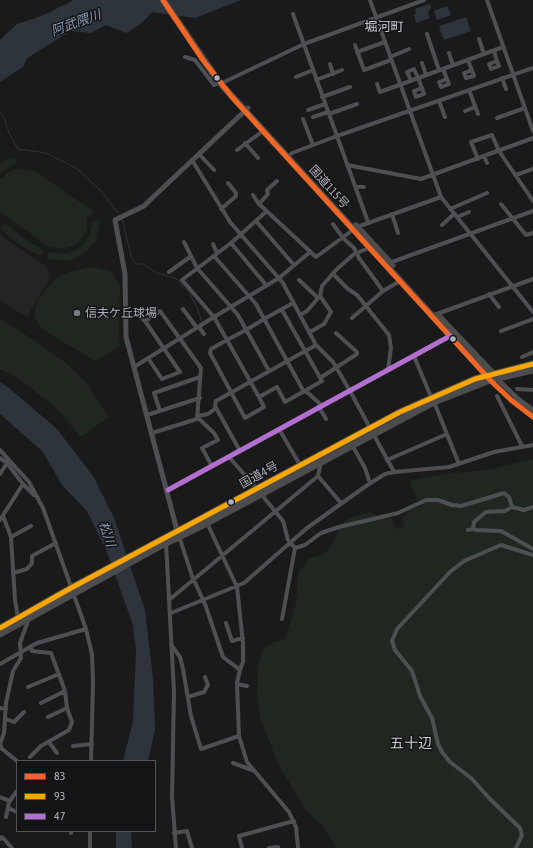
<!DOCTYPE html>
<meta charset="utf-8">
<style>
body{margin:0}
#map{position:relative;width:533px;height:848px;overflow:hidden;background:#1a1a1a;font-family:"Asap Condensed",sans-serif}
canvas{display:block}
.legend{position:absolute;left:16px;top:760px;width:140px;height:72px;box-sizing:border-box;background:#141416;border:1px solid #515258;margin:0;padding:5px 7px;list-style:none;font-size:12px;color:#acb0ba}
.legend li{display:flex;align-items:center;gap:8px;height:20px}
.legend b{width:20px;border:1px solid #515258}
</style>
<div id="map">
<canvas width="533" height="848"></canvas>
<ul class="legend">
<li><b style="height:5px;background:#f26522"></b>83</li>
<li><b style="height:5px;background:#f7a600"></b>93</li>
<li><b style="height:5px;background:#b36fd0"></b>47</li>
</ul>
</div>
<script>
const ctx = document.querySelector('canvas').getContext('2d');
ctx.lineJoin = 'round';
function fillPath(path, color) { ctx.fillStyle = color; ctx.fill(path, 'evenodd'); }
const shape = rows => new Path2D(rows.map(r => 'M' + r).join(''));
function stroke(path, color, width, dash) { ctx.strokeStyle = color; ctx.lineWidth = width; ctx.lineCap = dash ? 'butt' : 'round'; ctx.setLineDash(dash || []); ctx.stroke(path); }
function drawText(font, color, halo, rows, align = 'center') {
  ctx.font = font + ' "Asap Condensed","Noto Sans JP",sans-serif'; ctx.lineWidth = 3; ctx.setLineDash([]); ctx.textBaseline = 'middle'; ctx.strokeStyle = halo; ctx.fillStyle = color; for (const [text, x, y, turn = 0] of rows) {
    ctx.save(); ctx.translate(x, y); ctx.rotate((+turn || 0) * Math.PI / 180); ctx.textAlign = isNaN(turn) ? turn : align; if (halo) ctx.strokeText(text, 0, 0); ctx.fillText(text, 0, 0); ctx.restore();
  }
}
fillPath(shape([
 [0,235,47,267,50,278,27,317,0,300]
]), '#242426');
fillPath(shape([
 [15,157,16,164,0,172,0,163],
 [20,168,36,172,94,212,90,217,87,215,87,231,77,244,63,249,49,247,0,212,0,179,10,171],
 [100,220,96,241,84,254,68,261,47,259,49,252,66,254,80,248,90,235,93,221],
 [4,223,25,239,44,250,40,256,20,245,0,229],
 [90,267,110,271,118,281,120,286,119,338,120,346,95,361,47,332,40,326,35,317,35,308,40,297,53,281,66,273],
 [0,319,31,338,68,365,86,383,109,417,81,437,55,407,17,377,0,369],
 [533,459,533,848,336,848,323,826,307,811,280,768,260,718,257,691,258,667,262,650,272,643,285,639,296,603,298,573,310,558,322,555,330,548,341,525,350,518,371,512,381,518,389,517,393,520,396,529,404,527,403,517,418,502,411,486,412,480,445,474,492,469]
]), '#202721');
fillPath(shape([
 [74,0,241,0,195,18,152,12,142,23,126,33,106,25,91,33,71,31,27,58,23,67,0,82,0,40,17,24,44,15],
 [429,4,431,7,428,13,430,18,416,23,414,15,416,13,415,9],
 [447,6,451,15,437,20,434,11],
 [466,17,471,31,444,40,439,26],
 [0,382,9,388,57,429,93,476,114,518,145,610,153,678,155,730,148,761,123,761,133,721,136,651,133,625,107,552,87,511,62,485,43,452,0,414],
 [116,831,131,831,132,848,116,848]
]), '#2d343c');
stroke(shape([
 [0,112,4,117,9,133,18,149,46,153,76,168,100,190,119,214],
 [122,219,132,259,137,264,143,264,157,273,177,279,190,294,198,310,202,323]
]), '#2d343c', 1);
stroke(shape([
 [370,0,441,197,533,312],
 [487,0,533,131],
 [293,14,368,222],
 [427,34,439,70],
 [479,39,484,54],
 [355,45,364,70,391,60],
 [494,51,497,61,499,66,491,69,489,64,497,61],
 [357,52,385,42],
 [449,53,453,65],
 [185,57,195,60,214,85,219,82],
 [390,57,409,49],
 [468,60,474,76,466,78,464,73,472,70],
 [422,63,426,75],
 [330,64,333,74],
 [443,69,449,84,441,87,439,82,447,79],
 [296,77,313,70],
 [502,78,506,89],
 [316,80,342,70],
 [411,80,407,72,414,69,418,78,422,88,424,94,416,97,414,91,422,88],
 [224,82,304,44,424,0],
 [377,84,380,92,503,47],
 [469,90,478,114],
 [322,97,350,87],
 [439,101,445,117],
 [308,110,325,104],
 [465,111,475,107],
 [329,114,357,104],
 [313,117,328,112],
 [497,118,525,108],
 [303,119,313,145],
 [245,143,258,158],
 [237,150,263,131],
 [199,154,214,170],
 [484,156,487,163],
 [287,157,292,153,337,136,533,68],
 [478,159,471,142,492,135,499,151,533,201],
 [192,160,230,222,283,283,316,345,333,362,350,391,394,472],
 [347,165,421,179,533,138],
 [516,175,533,169],
 [355,187,364,187],
 [253,195,258,203,316,257,357,227,441,197],
 [259,204,268,194,267,190,277,181],
 [501,204,526,235,533,233],
 [221,209,236,196,236,193,228,183],
 [450,209,487,193],
 [267,211,231,243,182,280,214,317,279,278,310,252],
 [392,214,398,233],
 [457,217,469,212],
 [256,221,294,265],
 [333,224,343,238,354,248,359,258,383,291],
 [442,225,454,214],
 [184,242,197,268,238,315,269,371],
 [231,243,266,285],
 [213,244,217,253],
 [214,256,256,304,304,392],
 [389,263,533,211],
 [169,272,190,257],
 [333,274,348,289,357,295,389,335,391,348,388,370],
 [299,280,318,298],
 [489,294,499,307],
 [320,296,322,286,336,270,354,254,369,248],
 [183,309,197,328],
 [134,312,145,321,180,372,162,379,148,358],
 [300,315,307,311,320,296,331,312,324,324,310,332],
 [434,315,533,279],
 [352,318,383,291,400,281],
 [145,321,160,311,201,368,197,419,152,433],
 [199,327,204,334],
 [501,331,533,319],
 [414,356,431,397],
 [522,357,533,352],
 [134,367,214,317,227,340,259,397,264,407,245,418,210,353,211,349,227,340,246,330,264,319,293,303],
 [320,378,357,354,357,352,336,333],
 [517,389,533,390],
 [306,391,321,405],
 [497,396,522,446],
 [259,397,277,387,285,402,322,381,282,310],
 [434,402,459,464],
 [319,407,326,419],
 [160,411,154,393,200,377],
 [147,415,200,398],
 [198,416,208,414,216,408],
 [198,418,214,433,218,440,202,448,212,466],
 [279,429,300,465],
 [352,445,365,468,370,483],
 [0,450,29,482,43,508,86,629,92,654,93,682,91,761],
 [240,451,215,406,216,401,316,345],
 [229,457,257,489],
 [0,458,7,463],
 [387,460,447,434],
 [0,474,7,463,23,484,34,495],
 [318,476,341,503],
 [168,490,450,336],
 [261,494,283,521,288,540,295,548,305,545,321,533,339,527,398,513,426,500,438,500,452,505,461,506,504,493,509,497,512,507],
 [3,516,11,537,15,600,18,618],
 [0,520,23,484],
 [207,523,237,587,243,643,243,662,240,670],
 [473,529,474,522,486,512,505,511,512,507,524,510,533,507],
 [468,530,473,529,476,530,501,531,533,549],
 [179,536,192,576,205,604,223,657,240,670,237,683,239,736,247,762,289,812,296,827,298,848],
 [11,537,31,526],
 [166,543,174,692,172,797,176,848],
 [13,573,27,569,32,563,32,556,56,543],
 [169,600,318,476,321,462],
 [171,613,244,583,307,528,366,486,385,474,394,472,449,467,494,452,533,445],
 [282,619,295,548],
 [226,623,232,641,243,638],
 [172,646,180,657,183,669,191,716,201,749,239,736],
 [30,647,32,651,51,653,65,691,67,708,72,722,69,730,41,746,30,757],
 [0,664,37,643,86,629],
 [237,684,247,686],
 [28,687,59,674],
 [188,697,204,692,208,685,205,677],
 [41,703,65,691],
 [0,708,6,709],
 [48,717,67,708],
 [6,719,14,722,24,712],
 [49,742,57,753],
 [0,744,4,733,6,703,13,671,21,658,20,643,29,618],
 [0,744,2,749,17,761],
 [73,746,92,744],
 [233,763,252,770],
 [0,797,10,801],
 [8,808,17,812],
 [6,817,9,802,17,791],
 [71,831,71,833],
 [174,833,187,831,192,848],
 [0,839,2,837,12,848],
 [90,848,90,831],
 [242,848,239,836,294,821],
 [269,848,278,847],
 [516,848,522,835,520,828,490,799,471,778,450,762,442,752,438,744,432,718,420,696,412,671,395,650,392,641,397,629,450,572,464,561,501,545,533,555]
]), '#4e4f53', 4);
stroke(shape([
 [496,378,518,399,533,410],
 [490,380,511,400,533,417],
 [178,534,126,337,125,274,115,220,144,206,150,200,248,108]
]), '#4e4f53', 5);
stroke(shape([
 [163,0,219,82,489,378],
 [356,226,392,265],
 [438,316,494,375],
 [0,628,71,588,400,412,475,379,533,364],
 [0,634,162,545,207,523,434,402,490,380,533,370]
]), '#4c4c4f', 7);
stroke(shape([
 [163,0,203,60,232,97,490,380,511,400,533,417]
]), '#f26522', 5);
stroke(shape([
 [0,628,71,588,400,412,475,379,533,364]
]), '#f7a600', 5);
stroke(shape([
 [168,490,450,336]
]), '#b36fd0', 5);
for (const [x, y, r, color] of [
 [217,78,3.5,"#acb0ba"],
 [77,313,4,"#797c82"],
 [453,339,3.5,"#acb0ba"],
 [231,502,3.5,"#acb0ba"]
]) { const dot = new Path2D(); dot.arc(x, y, r, 0, 2 * Math.PI); ctx.fillStyle = color; ctx.fill(dot); stroke(dot, '#141416', 1.5); }
drawText('12px', '#acb0ba', '#141416', [
 ["国道115号",329,187,48],
 ["国道4号",259,475,-29]
]);
drawText('12px', '#acb0ba', '#141416', [
 ["信夫ケ丘球場",85,313]
], 'left');
drawText('italic 13px', '#859bb3', '#141416', [
 ["阿武隈川",76,23,-20],
 ["松川",107,534,72]
]);
drawText('13px', '#cdcfd6', '#141416', [
 ["堀河町",384,27]
]);
drawText('14px', '#cdcfd6', '#141416', [
 ["五十辺",411,744]
]);
</script>
